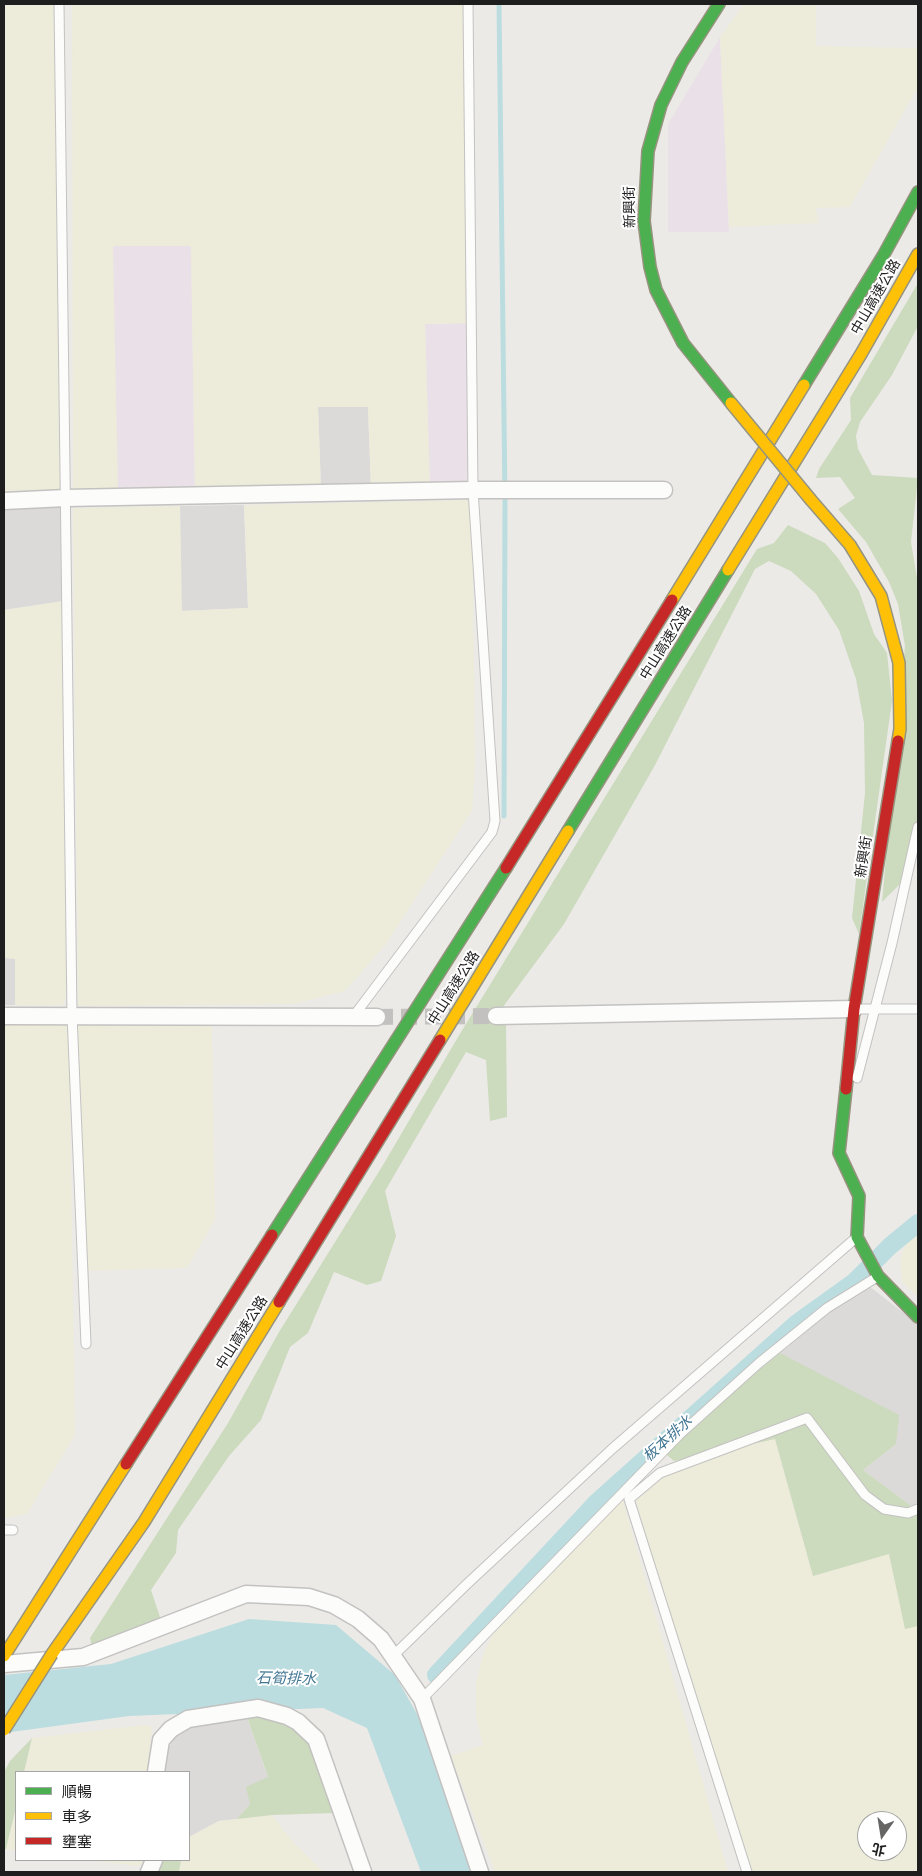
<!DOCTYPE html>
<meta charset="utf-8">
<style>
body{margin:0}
#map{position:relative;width:922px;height:1876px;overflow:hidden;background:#eceae7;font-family:"IBM Plex Sans","Noto Sans TC",sans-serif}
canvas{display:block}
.frame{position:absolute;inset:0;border:5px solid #1e1e1e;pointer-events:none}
.legend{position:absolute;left:15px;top:1771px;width:175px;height:90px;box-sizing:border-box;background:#fff;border:1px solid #a5a5a5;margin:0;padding:6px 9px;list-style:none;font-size:15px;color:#1e1e1e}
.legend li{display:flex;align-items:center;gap:10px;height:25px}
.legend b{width:25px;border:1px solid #a5a5a5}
.north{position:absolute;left:857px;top:1811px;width:50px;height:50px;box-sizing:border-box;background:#fff;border:1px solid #a5a5a5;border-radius:50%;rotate:193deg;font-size:14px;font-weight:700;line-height:20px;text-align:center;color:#1e1e1e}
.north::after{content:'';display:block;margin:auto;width:18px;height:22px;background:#666564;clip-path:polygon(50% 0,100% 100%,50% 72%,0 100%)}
</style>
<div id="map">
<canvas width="922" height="1876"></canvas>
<div class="frame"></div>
<ul class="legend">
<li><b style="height:6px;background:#4caf50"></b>順暢</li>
<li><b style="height:6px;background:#ffc107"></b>車多</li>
<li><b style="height:6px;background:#c62828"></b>壅塞</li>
</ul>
<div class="north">北</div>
</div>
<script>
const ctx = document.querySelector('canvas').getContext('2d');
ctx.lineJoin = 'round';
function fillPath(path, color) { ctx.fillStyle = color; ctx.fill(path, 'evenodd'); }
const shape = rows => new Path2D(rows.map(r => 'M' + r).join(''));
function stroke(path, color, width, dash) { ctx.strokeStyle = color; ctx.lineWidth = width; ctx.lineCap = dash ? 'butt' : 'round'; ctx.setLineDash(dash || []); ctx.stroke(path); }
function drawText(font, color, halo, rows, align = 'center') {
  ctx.font = font + ' "IBM Plex Sans","Noto Sans TC",sans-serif'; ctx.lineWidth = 4; ctx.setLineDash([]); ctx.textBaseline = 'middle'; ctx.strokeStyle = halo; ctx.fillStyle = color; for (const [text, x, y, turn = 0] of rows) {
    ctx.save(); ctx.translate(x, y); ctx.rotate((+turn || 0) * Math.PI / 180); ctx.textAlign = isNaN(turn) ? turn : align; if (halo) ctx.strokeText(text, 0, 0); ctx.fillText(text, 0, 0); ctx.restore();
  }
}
fillPath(shape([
 [318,407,368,407,371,489,321,489],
 [244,505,248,608,181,611,180,506],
 [4,506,59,506,62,509,64,601,4,610],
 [4,958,15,958,15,1005,4,1005],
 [865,1283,918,1324,918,1511,863,1470,896,1444,780,1353],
 [246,1714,268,1778,250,1804,237,1819,219,1821,189,1837,189,1772,162,1772,167,1750,181,1728]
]), '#dbdad8');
fillPath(shape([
 [720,37,729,232,668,232,668,124],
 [112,246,191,246,195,491,118,493],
 [470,323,473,487,430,488,425,324]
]), '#eae0e7');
fillPath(shape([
 [4,4,55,4,62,492,4,493],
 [72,4,465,4,470,323,425,324,430,488,371,489,368,407,318,407,321,489,195,491,191,246,113,246,118,493,73,493],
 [744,4,816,4,816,46,918,48,918,87,850,207,816,208,819,223,729,227,720,37],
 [472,500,475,767,472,811,386,944,345,991,294,1004,78,1006,73,508,180,506,182,611,248,608,244,505],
 [64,601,66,997,63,1005,15,1005,15,959,4,958,4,610],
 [212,1021,215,1220,187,1268,81,1271,78,1022],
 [69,1022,75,1435,27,1514,4,1518,4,1023],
 [918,1213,918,1297,902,1282,900,1260],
 [775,1439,813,1576,889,1553,905,1628,918,1626,918,1872,745,1872,628,1500,632,1489,674,1461],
 [867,1821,897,1821,897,1851,867,1851],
 [622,1497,728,1872,495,1872,451,1756,483,1745,476,1716,476,1683,483,1655,495,1629,569,1549,599,1509],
 [145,1725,152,1727,149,1758,150,1772,24,1772,32,1738],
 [16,1807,16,1851,6,1849],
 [272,1815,294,1843,324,1872,179,1872,181,1860,189,1860,189,1837,219,1821],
 [90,1860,147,1860,138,1866]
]), '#edebda');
fillPath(shape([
 [918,283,918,326,892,375,860,422,856,436,858,449,872,475,918,478,911,542,918,584,918,818,901,883,882,902,905,646,898,604,889,582,866,542,838,509,855,498,840,477,816,478,819,469,851,420,850,398],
 [788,525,825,543,838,558,859,591,874,634,887,653,892,701,859,934,852,918,865,793,864,723,856,679,839,630,816,594,791,571,769,561,755,569,654,767,564,924,497,1015,506,1022,507,1117,490,1121,486,1060,466,1052,385,1191,396,1236,381,1281,367,1285,334,1272,308,1333,290,1347,261,1420,229,1456,178,1530,176,1553,151,1590,161,1620,92,1647,90,1638,228,1423,279,1332,383,1165,458,1037,757,549,774,543],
 [780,1353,899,1415,896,1444,863,1470,918,1511,918,1626,905,1629,889,1554,813,1576,775,1439,674,1461,661,1450],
 [246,1714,262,1714,297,1728,309,1741,334,1813,272,1815,237,1819,250,1804,246,1787,268,1777],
 [32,1738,24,1772,16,1772,16,1807,6,1849,4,1850,4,1772,10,1761],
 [158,1860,181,1860,179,1872,157,1872]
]), '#ccdabd');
fillPath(shape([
 [249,1619,336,1625,395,1675,417,1714,480,1872,421,1872,367,1728,323,1708,129,1716,4,1733,4,1675,111,1664]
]), '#bbdddf');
stroke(shape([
 [499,4,505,501,504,816]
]), '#bbdddf', 5);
stroke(shape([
 [436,1675,597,1502,797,1323,854,1282,890,1246,918,1223]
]), '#bbdddf', 18);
stroke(shape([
 [377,1017,496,1016]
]), '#c3c1bf', 16, [16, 8]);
const lane = shape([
 [59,4,72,1015,86,1344],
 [855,1009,918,1009],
 [353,1017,492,832,495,821,473,490,468,4],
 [857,1078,892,943,918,827],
 [4,1530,13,1530],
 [393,1656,467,1584,612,1449,857,1237],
 [422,1699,679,1435,759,1363,827,1308,877,1277],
 [747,1872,629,1499,660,1473,807,1418,865,1495,884,1509,908,1513,918,1509]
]);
const street = shape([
 [4,501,66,498,473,490,664,490],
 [4,1016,377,1017],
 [496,1016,854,1009],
 [4,1664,83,1657,246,1594,309,1597,334,1605,358,1619,381,1639,422,1699,480,1872],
 [156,1772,161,1740,171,1729,188,1719,258,1708,287,1716,298,1722,316,1739,363,1872],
 [149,1872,154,1860]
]);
const fast = shape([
 [719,4,682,62,661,105,648,151,644,221,650,267,656,290,683,343,731,403],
 [804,385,883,256,918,192],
 [568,831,728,570],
 [846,1089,839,1153,859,1196,857,1237,878,1276,918,1317],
 [272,1235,506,868]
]);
const slow = shape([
 [811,500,850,545,881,596,899,663,900,729,898,741],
 [728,570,861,354,918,254],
 [672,600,804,385],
 [440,1040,568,831],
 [52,1654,144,1522,279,1302],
 [4,1656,126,1464]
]);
const jam = shape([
 [506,868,672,600],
 [846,1089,854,1009,898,741],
 [279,1302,440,1040],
 [126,1464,272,1235]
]);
stroke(lane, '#c3c2c1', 11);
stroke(street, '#c3c2c1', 19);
stroke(fast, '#96947f', 14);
stroke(slow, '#96947f', 14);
stroke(jam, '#96947f', 14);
stroke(lane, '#fcfcfb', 9);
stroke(street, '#fcfcfb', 16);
stroke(fast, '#4caf50', 11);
stroke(slow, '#ffc107', 11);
stroke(jam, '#c62828', 11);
const slowBridge = shape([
 [731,403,811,500],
 [4,1730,52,1654]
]);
stroke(slowBridge, '#96947f', 14, []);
stroke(slowBridge, '#ffc107', 11);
drawText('14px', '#1e1e1e', '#fff', [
 ["新興街",630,207,-91],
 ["中山高速公路",876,297,-60],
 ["中山高速公路",666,643,-58],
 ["新興街",864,857,-81],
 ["中山高速公路",454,988,-58],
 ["中山高速公路",242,1333,-58]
]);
drawText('italic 15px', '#447895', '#fff', [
 ["板本排水",668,1439,-42],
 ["石筍排水",286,1679,1]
]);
</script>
